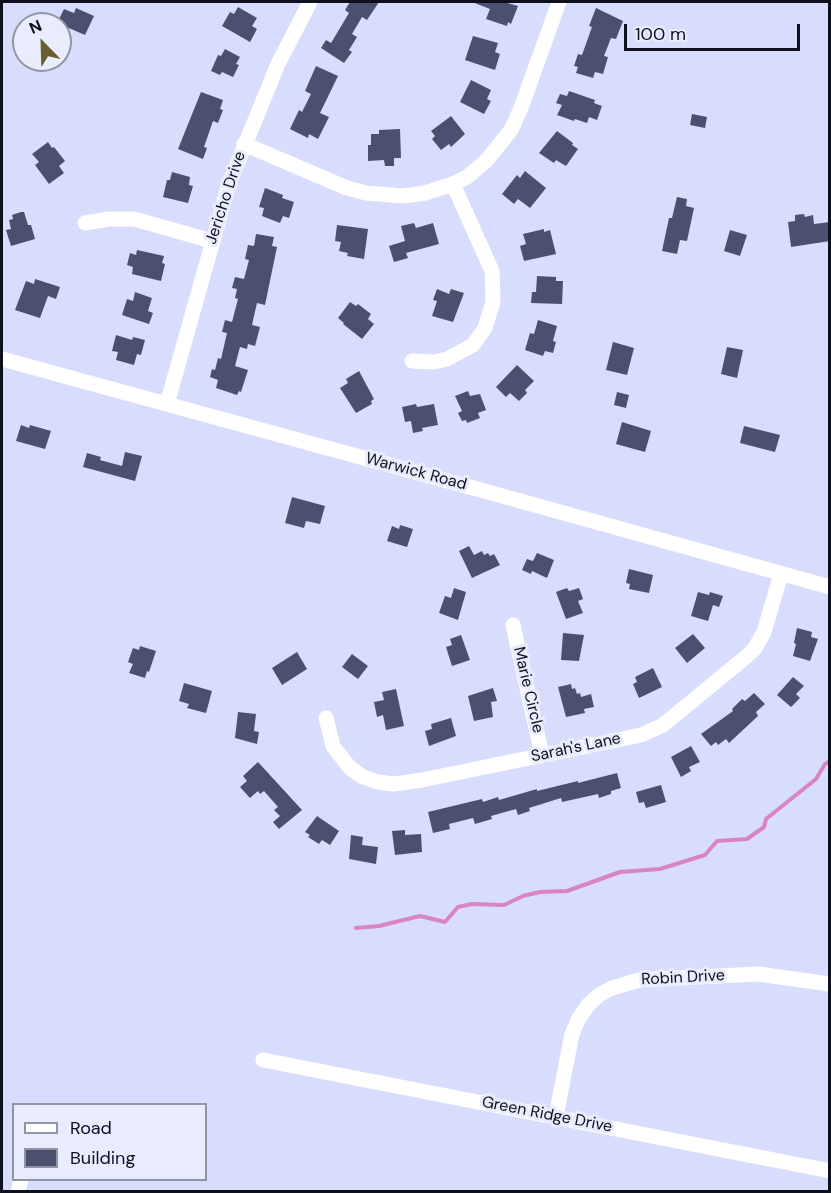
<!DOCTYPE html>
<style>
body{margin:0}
#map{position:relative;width:831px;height:1193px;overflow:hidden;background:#d8ddfd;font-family:"DM Sans",sans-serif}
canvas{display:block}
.frame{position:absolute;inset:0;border:3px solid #0e101d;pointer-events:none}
.legend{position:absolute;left:12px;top:1103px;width:195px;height:78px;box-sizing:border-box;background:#e9ecfc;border:2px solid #9194a3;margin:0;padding:8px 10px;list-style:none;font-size:18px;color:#0e101d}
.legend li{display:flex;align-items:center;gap:12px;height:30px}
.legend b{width:30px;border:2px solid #9194a3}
.north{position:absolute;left:12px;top:12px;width:60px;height:60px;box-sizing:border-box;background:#e9ecfc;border:2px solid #9194a3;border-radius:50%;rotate:337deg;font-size:16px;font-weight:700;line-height:24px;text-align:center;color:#0e101d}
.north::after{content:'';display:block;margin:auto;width:21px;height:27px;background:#6a5f2c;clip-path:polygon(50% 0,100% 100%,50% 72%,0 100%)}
.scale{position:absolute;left:624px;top:24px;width:176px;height:27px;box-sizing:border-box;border:3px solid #0e101d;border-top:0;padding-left:8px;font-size:18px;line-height:21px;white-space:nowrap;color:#0e101d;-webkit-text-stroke:4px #e9ecfc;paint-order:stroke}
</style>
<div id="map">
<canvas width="831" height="1193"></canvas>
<div class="frame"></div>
<ul class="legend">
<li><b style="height:8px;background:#fff"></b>Road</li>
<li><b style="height:16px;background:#4b5071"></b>Building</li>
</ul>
<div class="north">N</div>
<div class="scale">100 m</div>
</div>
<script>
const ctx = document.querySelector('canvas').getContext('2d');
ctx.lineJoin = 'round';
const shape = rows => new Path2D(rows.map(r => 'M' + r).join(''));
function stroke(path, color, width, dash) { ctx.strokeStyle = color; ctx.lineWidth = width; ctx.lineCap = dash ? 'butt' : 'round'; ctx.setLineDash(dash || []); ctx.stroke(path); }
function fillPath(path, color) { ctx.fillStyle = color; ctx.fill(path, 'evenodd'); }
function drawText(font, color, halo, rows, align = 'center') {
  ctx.font = font + ' "DM Sans",sans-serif'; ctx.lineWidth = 6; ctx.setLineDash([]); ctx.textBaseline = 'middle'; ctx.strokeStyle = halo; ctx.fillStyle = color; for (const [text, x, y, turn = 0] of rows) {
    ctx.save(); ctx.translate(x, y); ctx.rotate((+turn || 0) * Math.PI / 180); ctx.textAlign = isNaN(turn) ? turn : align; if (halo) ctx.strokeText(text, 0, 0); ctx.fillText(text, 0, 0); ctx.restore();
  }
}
stroke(shape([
 [356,928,379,926,420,916,445,922,458,907,472,904,504,905,523,896,540,892,567,891,620,872,660,869,705,855,717,841,747,839,764,827,766,819,816,779,825,764,830,761]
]), '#d985c2', 4);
fillPath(shape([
 [350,2,379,2,367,20,362,17,352,34,357,37,349,50,352,52,344,63,321,48,326,40,331,43,349,13,345,10],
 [472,2,504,2,518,6,511,24,508,22,507,26,486,19,490,9],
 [238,7,257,18,252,26,257,29,250,42,222,26,230,12,234,14],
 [76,8,94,16,85,35,57,23,64,9,74,13],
 [596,8,623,21,616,39,611,38,604,56,608,57,603,74,595,72,593,78,576,73,578,67,574,66,578,54,582,55,592,27,589,26],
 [473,36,498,43,495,52,500,54,495,70,465,60],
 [225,49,240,57,236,64,239,65,233,77,222,72,220,75,211,71,218,55,221,56],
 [316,66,338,76,320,113,329,117,318,139,309,134,308,138,290,129,299,110,302,112,311,94,305,91],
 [471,80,491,90,487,99,491,101,484,114,460,102],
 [569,91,595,100,594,103,602,106,597,120,589,117,587,123,575,119,574,121,557,115,562,105,556,103,560,94,567,96],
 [201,92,223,100,220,109,223,110,218,123,213,121,204,147,207,148,203,159,178,149],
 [692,114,707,117,705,128,690,125],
 [451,116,465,134,451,147,449,144,441,150,432,139,435,136,431,131],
 [400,129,401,158,394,158,394,166,385,166,384,160,368,161,368,145,371,145,371,134,379,134,379,130],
 [557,131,573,143,572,145,578,149,566,166,556,160,554,163,539,153],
 [48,142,52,148,54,147,65,161,59,166,64,173,49,184,35,165,39,162,32,154],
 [525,171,546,188,530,208,518,199,514,204,502,194,517,175,520,178],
 [172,172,190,177,189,185,193,186,188,203,163,197,167,180,170,180],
 [265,188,283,195,282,198,294,202,289,218,283,216,280,223,262,216,264,208,259,207],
 [677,197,687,199,686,206,694,208,687,241,680,240,677,254,662,251,669,218,672,218],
 [21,212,24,212,28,225,31,225,35,239,11,246,6,230,11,229,9,220,13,219,12,215],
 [804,214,805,217,813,215,814,224,830,222,830,241,791,247,788,222,795,221,795,215],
 [414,223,416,228,433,223,439,244,406,253,408,258,394,262,389,246,405,241,401,226],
 [337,225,368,229,364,259,347,256,348,253,339,251,341,242,335,241],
 [544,229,544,232,550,230,556,254,524,261,520,246,526,244,523,234],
 [730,230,747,235,740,256,724,251],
 [256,234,274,237,272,246,277,247,265,305,257,303,252,325,260,327,255,346,248,344,247,349,240,347,235,366,248,370,241,392,239,391,237,395,216,388,218,380,210,377,212,369,215,370,218,358,221,359,227,333,222,332,225,320,232,322,238,299,235,298,237,289,232,288,235,277,244,279,249,260,245,259,248,245,254,246],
 [137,250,164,256,162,263,165,264,161,281,132,274,133,267,127,265,130,253,136,255],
 [537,276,556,277,556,281,563,281,562,304,531,303,532,292,536,292],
 [35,279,60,287,56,299,48,296,40,318,15,310,26,281,34,284],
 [437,289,449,294,451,289,464,293,453,322,432,316,437,301,433,300],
 [135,292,152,298,148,311,153,313,149,324,122,315,127,299,133,301],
 [350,302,356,306,358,304,371,314,368,319,374,324,362,339,343,324,344,323,338,318],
 [538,320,557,326,553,341,556,342,553,353,545,351,543,356,525,350,530,333,534,334],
 [116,335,132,340,133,337,145,340,141,355,137,354,134,365,116,360,118,352,112,351],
 [613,342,634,348,627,375,606,370],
 [727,347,743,350,737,378,721,374],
 [517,365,534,381,525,390,527,393,519,401,510,393,506,397,496,387],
 [359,371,374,399,371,401,372,404,356,413,340,388,348,383,346,379],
 [468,391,470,396,480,394,486,410,478,413,480,418,467,423,466,420,462,421,458,413,462,411,455,396],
 [617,392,629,395,626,408,614,405],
 [416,404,417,407,434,404,438,425,422,428,423,431,413,433,411,421,405,422,402,407],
 [622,422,651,431,645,452,616,444],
 [21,425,29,428,30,425,51,431,45,449,16,441],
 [744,426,780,435,775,452,740,443],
 [125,452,142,456,135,481,83,467,87,453,101,457,100,460,122,466],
 [292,497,325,506,320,524,306,521,304,528,285,523],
 [400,525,413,529,407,547,387,541,392,526,399,529],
 [469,546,474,555,482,551,484,555,488,553,490,556,494,554,500,565,472,578,459,551],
 [537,553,554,560,547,578,532,571,531,574,522,570,527,559,533,561],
 [629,569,653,575,649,593,629,589,630,584,626,583],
 [454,588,466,592,458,620,439,613,445,596,451,598],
 [567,588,569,591,579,588,583,599,578,601,583,613,566,619,556,592],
 [698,592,709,595,710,592,723,596,719,607,713,605,708,621,691,616],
 [797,628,812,632,811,637,818,639,810,661,793,656,796,644,794,643],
 [563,633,584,635,579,661,561,660],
 [693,634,705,648,687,663,675,648],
 [461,635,470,660,452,666,446,647,452,645,450,639],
 [140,646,156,651,149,672,147,671,145,678,129,673,133,664,128,662,133,648,139,650],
 [297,652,307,669,282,685,272,668],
 [352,654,368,666,358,679,342,667],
 [653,668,662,687,639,698,633,684,637,682,635,677],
 [793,677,804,686,796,694,800,698,791,707,777,695],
 [184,683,212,691,206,713,187,708,189,704,179,701],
 [571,684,572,689,575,688,577,694,580,693,581,697,591,694,594,707,584,709,585,713,566,717,558,687],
 [493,688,497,701,491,702,493,717,474,721,468,696],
 [396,689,404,726,386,730,383,715,377,717,374,702,384,700,382,692],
 [754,693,765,704,756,712,758,716,729,743,726,739,718,745,716,742,711,746,701,734,733,711,732,709,742,699,745,701],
 [238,712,256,714,254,731,259,732,257,744,235,738],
 [451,718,456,736,429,746,425,731,432,729,431,724],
 [691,746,700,762,689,767,691,771,681,777,671,757],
 [258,762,302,810,279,829,273,822,280,816,274,810,278,807,264,791,260,794,258,791,250,798,240,787,247,781,243,776],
 [617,773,621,788,611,791,611,794,599,798,598,794,562,802,561,798,529,808,530,811,518,815,516,809,491,816,492,819,475,824,473,818,449,824,450,829,433,833,428,812,482,799,483,802,498,797,499,800,537,789,537,791,578,781,578,783],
 [661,785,666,802,646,808,644,802,639,803,636,792],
 [317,816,339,831,330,845,322,840,319,844,308,837,310,835,305,832],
 [405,830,405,835,421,834,422,852,395,855,392,831],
 [351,835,363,837,362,845,378,847,376,864,349,859]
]), '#4b5071');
stroke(shape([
 [244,144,347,188,366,193,403,196,425,193,453,184,467,177,486,161,511,130,521,108,559,2],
 [85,223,109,219,134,219,212,241],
 [2,359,488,492,830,587],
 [412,361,434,362,447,359,473,345,485,328,493,302,492,271,453,184],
 [167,404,229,184,278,64,310,2],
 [513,625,542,755],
 [326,718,333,746,350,768,363,777,378,782,394,784,422,780,641,735,663,725,747,656,755,648,764,632,781,574],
 [263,1060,830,1171],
 [556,1116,572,1034,578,1020,588,1005,599,995,612,988,639,980,758,974,830,984],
 [18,1192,21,1180]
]), '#fff', 15);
drawText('16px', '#0e101d', '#e9ecfc', [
 ["Jericho Drive",226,198,-72],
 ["Warwick Road",416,472,15],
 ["Marie Circle",528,690,77],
 ["Sarah's Lane",576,748,-12],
 ["Robin Drive",683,978,-3],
 ["Green Ridge Drive",547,1115,11]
]);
</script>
